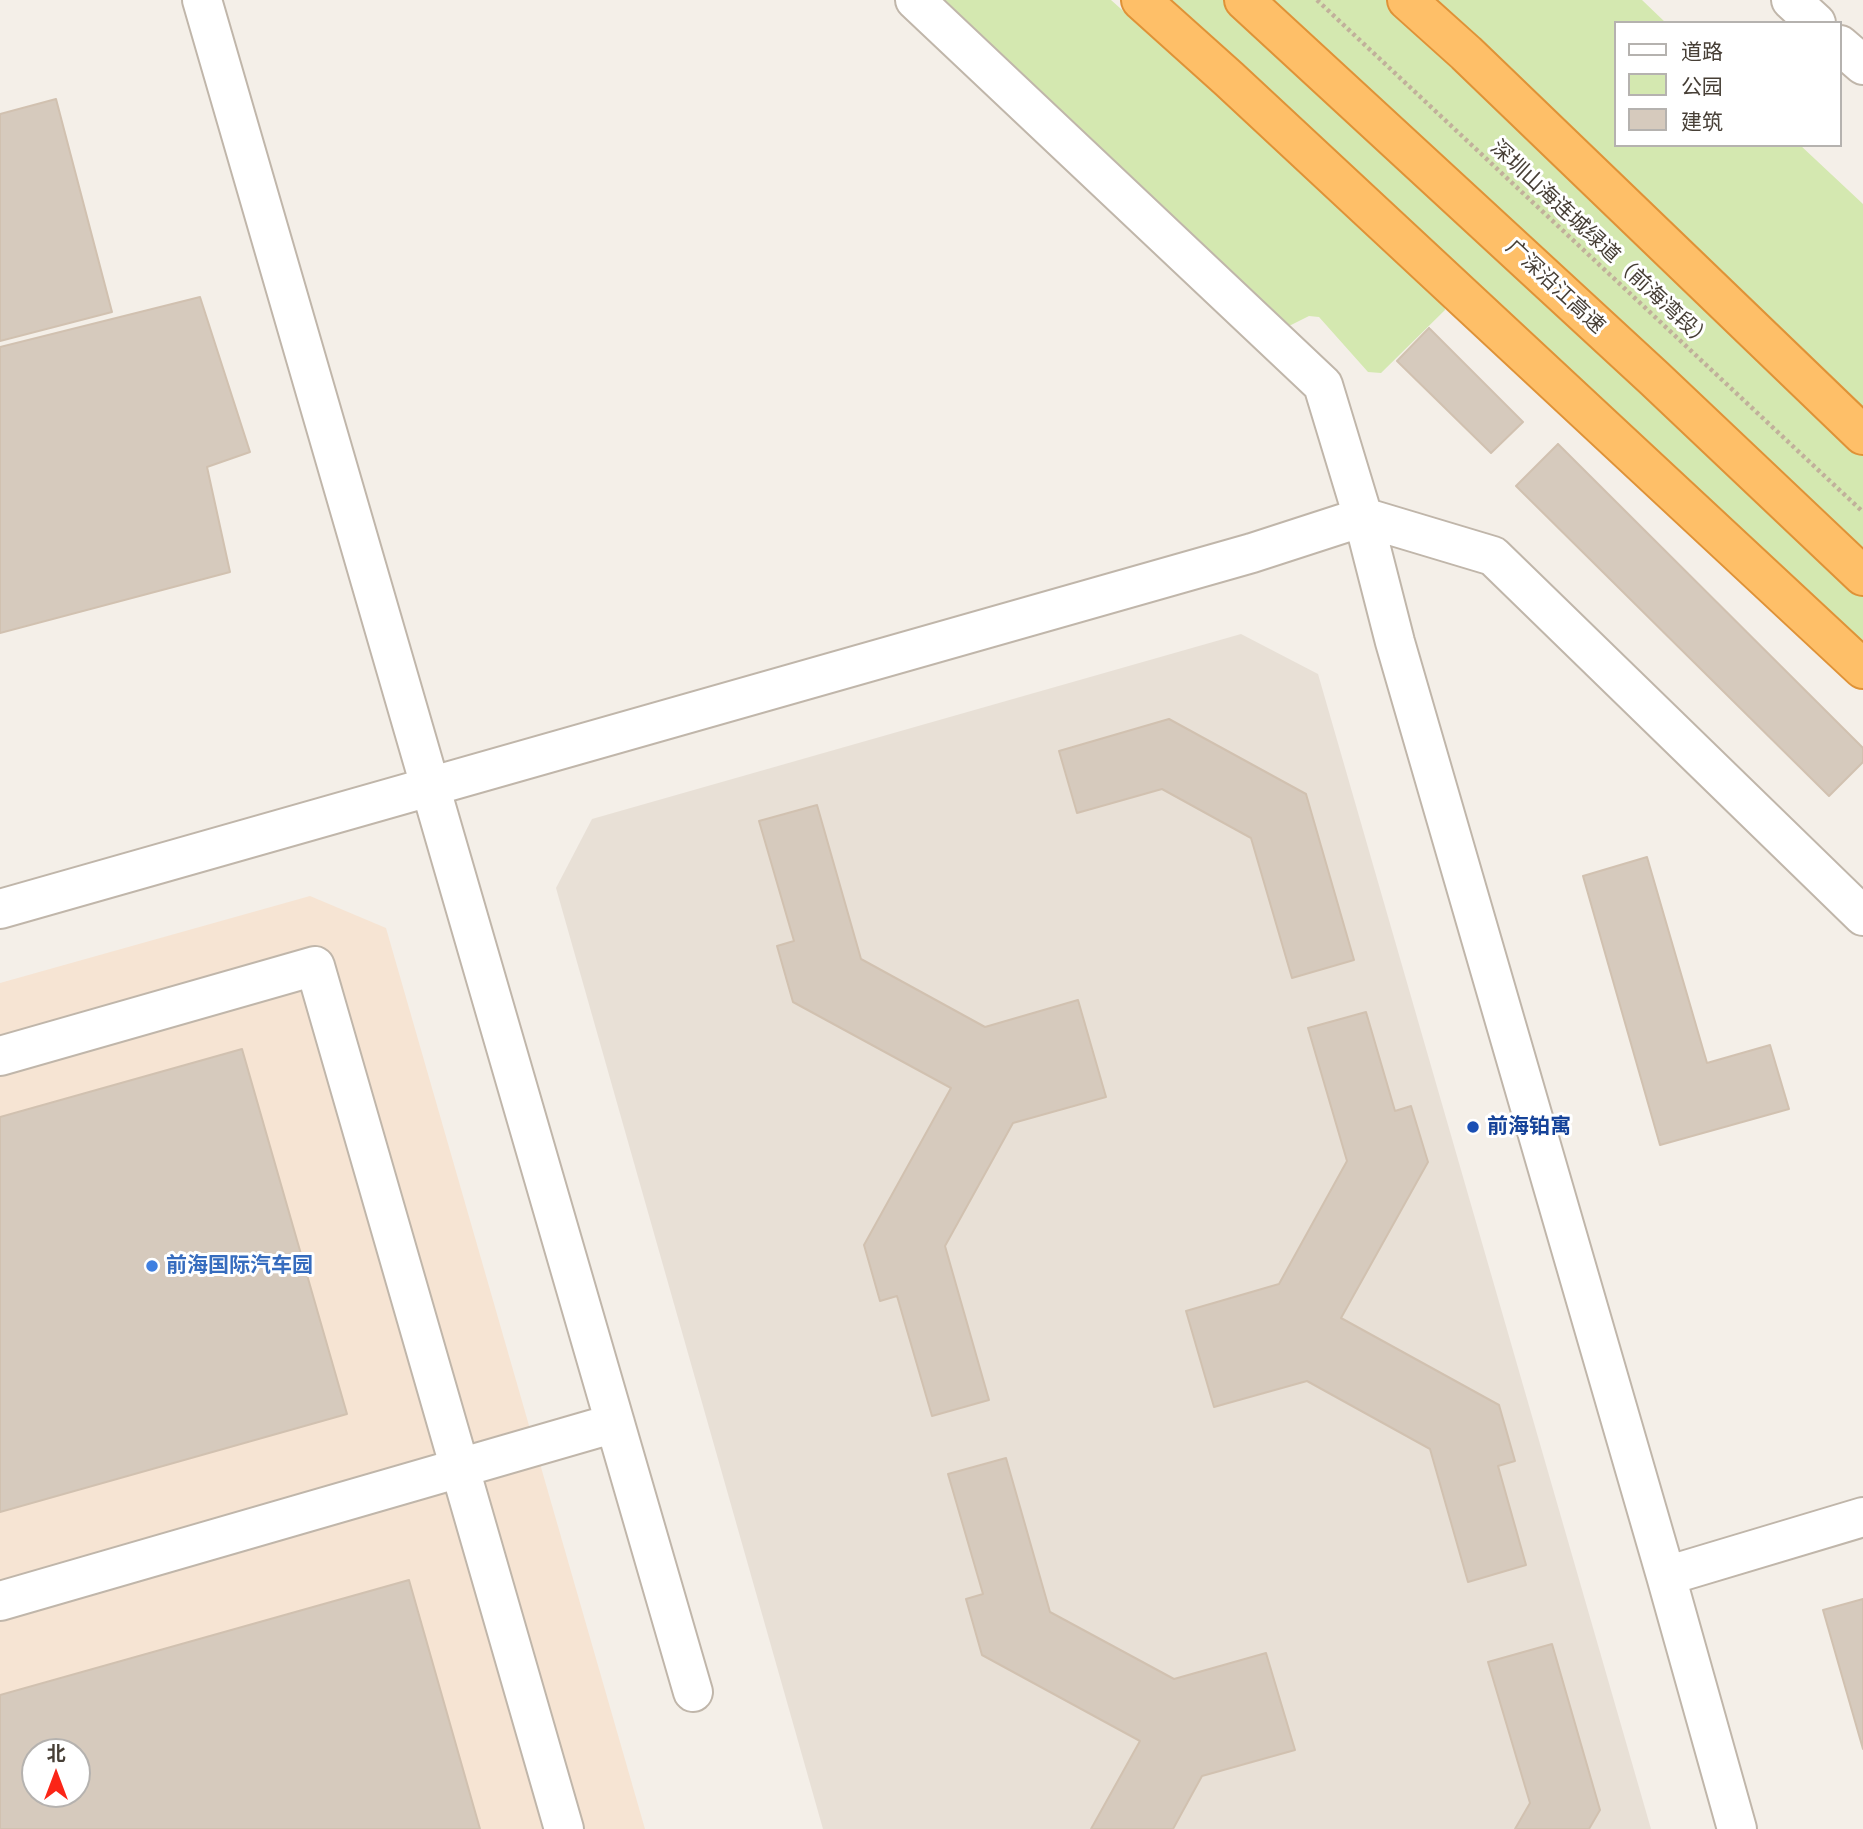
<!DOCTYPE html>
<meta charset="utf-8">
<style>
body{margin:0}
#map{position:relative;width:1863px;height:1829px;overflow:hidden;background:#f4efe8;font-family:Karla,"Noto Sans SC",sans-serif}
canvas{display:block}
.legend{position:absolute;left:1614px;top:21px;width:228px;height:126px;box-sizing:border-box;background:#fff;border:2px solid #b5b2af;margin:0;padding:9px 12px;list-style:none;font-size:21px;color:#473f36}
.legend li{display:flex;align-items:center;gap:14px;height:35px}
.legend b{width:35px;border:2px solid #b5b2af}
.north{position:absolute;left:21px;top:1738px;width:70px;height:70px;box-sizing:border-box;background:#fff;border:2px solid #b5b2af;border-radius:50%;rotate:0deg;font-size:19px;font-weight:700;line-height:28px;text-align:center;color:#473f36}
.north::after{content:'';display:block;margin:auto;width:24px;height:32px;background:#fb2517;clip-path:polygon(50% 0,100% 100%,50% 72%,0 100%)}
</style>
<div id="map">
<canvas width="1863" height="1829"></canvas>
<ul class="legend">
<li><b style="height:9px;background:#fff"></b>道路</li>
<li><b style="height:19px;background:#d4e8b0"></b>公园</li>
<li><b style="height:19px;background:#d6cabd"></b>建筑</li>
</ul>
<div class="north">北</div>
</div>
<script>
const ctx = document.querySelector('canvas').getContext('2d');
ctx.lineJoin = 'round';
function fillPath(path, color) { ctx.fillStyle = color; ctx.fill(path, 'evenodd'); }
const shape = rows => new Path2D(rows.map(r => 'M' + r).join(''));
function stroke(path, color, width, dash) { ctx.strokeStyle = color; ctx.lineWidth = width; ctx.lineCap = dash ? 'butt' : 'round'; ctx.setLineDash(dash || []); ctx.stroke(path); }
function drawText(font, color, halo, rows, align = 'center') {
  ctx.font = font + ' Karla,"Noto Sans SC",sans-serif'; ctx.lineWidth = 6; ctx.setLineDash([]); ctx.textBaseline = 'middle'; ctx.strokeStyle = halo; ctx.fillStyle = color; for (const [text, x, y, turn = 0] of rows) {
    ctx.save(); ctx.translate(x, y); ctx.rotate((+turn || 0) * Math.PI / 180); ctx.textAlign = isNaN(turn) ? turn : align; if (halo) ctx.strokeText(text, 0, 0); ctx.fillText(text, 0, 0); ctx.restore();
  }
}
fillPath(shape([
 [1241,634,1318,674,1651,1829,823,1829,556,888,592,819]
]), '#e8e0d6');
fillPath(shape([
 [310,896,386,928,645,1829,0,1829,0,983],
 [35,1752,77,1752,77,1794,35,1794]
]), '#f6e4d3');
fillPath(shape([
 [933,0,1111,0,1442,296,1445,310,1381,373,1368,372,1319,317,1309,316,1291,325,1278,326],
 [1172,0,1642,0,1666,23,1616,23,1616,145,1800,145,1863,204,1863,653]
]), '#d4e8b0');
const building = shape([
 [56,99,112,312,0,341,0,114,56,99],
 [200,297,250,452,207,467,230,572,0,633,0,347,200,297],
 [1429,328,1523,422,1491,453,1397,361,1429,328],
 [1558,444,1863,748,1863,762,1829,796,1516,486,1558,444],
 [1169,719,1306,794,1354,960,1292,978,1251,838,1162,789,1077,813,1059,751,1169,719],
 [817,805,861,959,985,1027,1078,1000,1106,1097,1013,1123,945,1246,989,1400,932,1416,897,1296,880,1301,864,1245,951,1088,793,1002,777,946,794,941,759,821,817,805],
 [1647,857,1707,1063,1770,1045,1789,1109,1660,1145,1583,876,1647,857],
 [1366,1012,1395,1111,1411,1106,1428,1162,1341,1318,1499,1405,1515,1461,1498,1466,1526,1565,1468,1582,1430,1449,1307,1381,1214,1407,1186,1311,1279,1284,1347,1161,1308,1028,1366,1012],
 [242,1049,347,1414,0,1512,0,1117,242,1049],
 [1006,1458,1050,1612,1174,1679,1266,1653,1295,1750,1202,1776,1173,1829,1091,1829,1140,1741,982,1655,966,1599,983,1594,948,1474,1006,1458],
 [409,1580,480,1829,0,1829,0,1695,409,1580],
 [35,1752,77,1752,77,1794,35,1794,35,1752],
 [1863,1599,1863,1749,1823,1610,1863,1599],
 [1552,1644,1600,1810,1589,1829,1515,1829,1530,1803,1488,1662,1552,1644]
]);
fillPath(building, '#d6cabd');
stroke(building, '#d1c1b0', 2);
const minor = shape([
 [202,0,693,1692],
 [915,0,1323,385,1363,517,1395,642,1666,1576,1737,1829],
 [1791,0,1816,23],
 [1840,45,1863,65],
 [0,909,1252,553,1363,517,1493,556,1863,916],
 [0,1056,315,966,564,1829],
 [1666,1576,1863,1517],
 [0,1601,615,1423]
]);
const highway = shape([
 [1141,0,1229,79,1863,669],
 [1244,0,1654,378,1863,576],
 [1407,0,1466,53,1863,435]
]);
stroke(minor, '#c0b6aa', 42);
stroke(highway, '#df9237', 42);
stroke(shape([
 [1317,0,1863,512]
]), '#c1b09b', 4.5, [3.5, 3.5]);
stroke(minor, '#fff', 38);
stroke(highway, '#febf68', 38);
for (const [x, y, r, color] of [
 [1473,1127,7,"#1a4fb4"],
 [152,1266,7,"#3f7fe0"]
]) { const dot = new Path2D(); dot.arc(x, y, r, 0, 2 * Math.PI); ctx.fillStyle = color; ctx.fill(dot); stroke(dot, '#fff', 2.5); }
drawText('21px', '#473f36', '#fff', [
 ["深圳山海连城绿道（前海湾段）",1601,245,43],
 ["广深沿江高速",1555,287,43]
]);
drawText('bold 21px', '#164399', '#fff', [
 ["前海铂寓",1487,1127]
], 'left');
drawText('bold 21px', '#366cbe', '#fff', [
 ["前海国际汽车园",166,1266]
], 'left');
</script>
